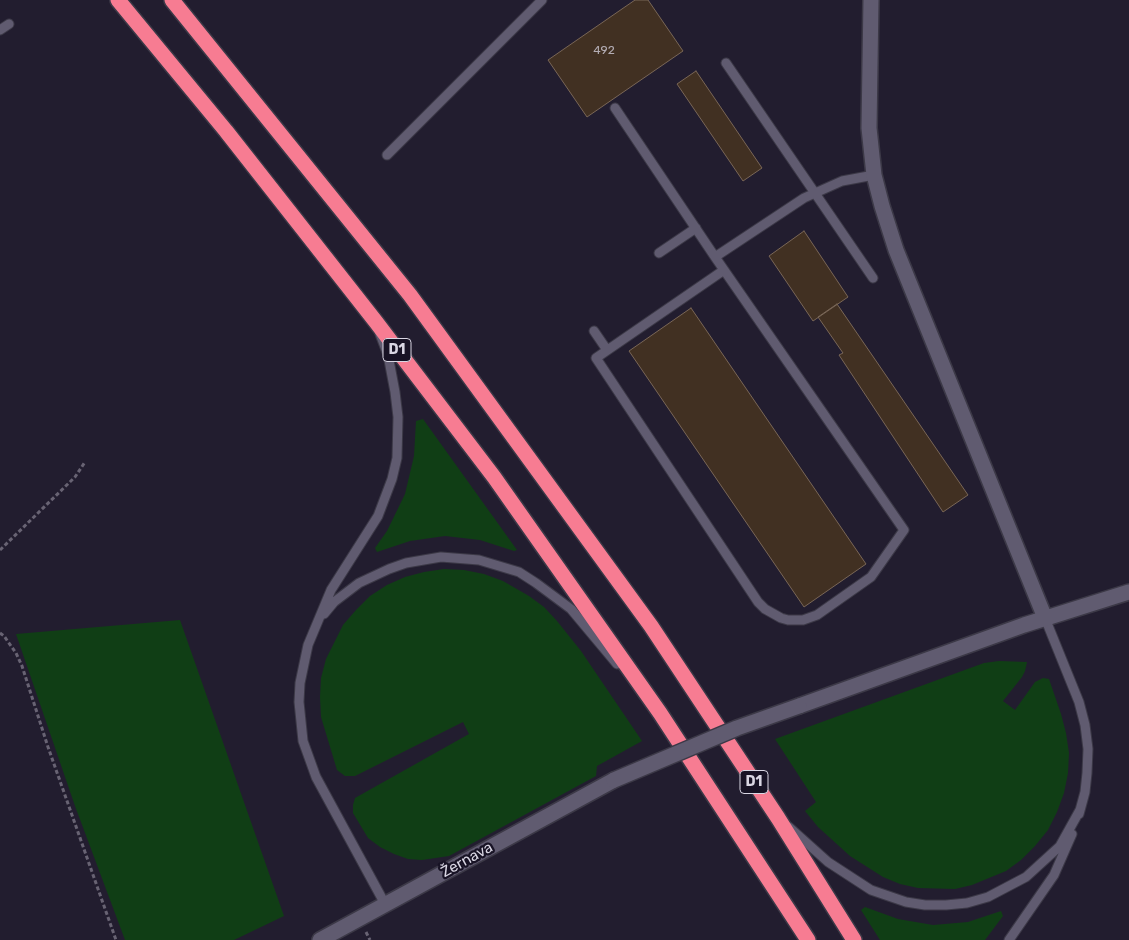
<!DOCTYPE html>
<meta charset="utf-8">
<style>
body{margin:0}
canvas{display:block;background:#221d2f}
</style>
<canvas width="1129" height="940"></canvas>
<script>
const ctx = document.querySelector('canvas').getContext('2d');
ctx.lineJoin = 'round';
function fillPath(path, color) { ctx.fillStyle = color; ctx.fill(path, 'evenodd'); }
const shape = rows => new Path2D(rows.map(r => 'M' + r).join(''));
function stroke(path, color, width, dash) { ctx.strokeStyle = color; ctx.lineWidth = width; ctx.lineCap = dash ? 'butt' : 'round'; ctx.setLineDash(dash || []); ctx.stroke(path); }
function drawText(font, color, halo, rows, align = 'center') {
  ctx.font = font + ' Rubik,sans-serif'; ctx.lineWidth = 4.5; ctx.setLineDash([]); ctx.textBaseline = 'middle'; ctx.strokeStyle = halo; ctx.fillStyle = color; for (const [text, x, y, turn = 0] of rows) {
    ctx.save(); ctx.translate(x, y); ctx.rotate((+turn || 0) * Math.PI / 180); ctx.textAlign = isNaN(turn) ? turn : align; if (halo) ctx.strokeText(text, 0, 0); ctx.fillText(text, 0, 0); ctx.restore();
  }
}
fillPath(shape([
 [423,419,517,550,514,551,480,540,445,536,410,541,377,552,375,548,387,531,405,494,414,456,416,421],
 [444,569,464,570,484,574,503,581,529,596,544,607,557,621,581,651,642,741,597,766,596,776,449,856,422,860,408,859,394,854,380,847,368,838,353,813,353,805,355,798,469,734,463,722,355,776,345,776,337,770,321,717,320,697,321,678,326,659,343,625,356,610,370,596,387,585,405,577,424,572],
 [180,620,284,916,234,940,125,940,75,806,16,634],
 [999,661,1027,662,1025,671,1022,677,1003,701,1015,710,1035,682,1043,678,1049,679,1061,714,1066,733,1069,753,1068,773,1064,793,1057,812,1048,830,1035,846,1021,860,1006,871,972,885,955,889,918,888,900,884,883,877,850,856,818,827,805,811,816,802,775,739,984,663],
 [865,907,898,919,933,925,968,922,1001,911,1003,916,985,940,880,940,861,910]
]), '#103e15');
const building = shape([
 [635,0,648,0,683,51,587,117,548,60,635,0],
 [696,71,762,168,743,181,677,84,696,71],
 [804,231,848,297,813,321,769,256,804,231],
 [837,304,968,495,943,512,839,355,843,353,818,317,837,304],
 [691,308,866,564,804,607,629,351,691,308]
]);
fillPath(building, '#413022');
stroke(building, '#796656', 1);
const lane = shape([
 [0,30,9,24],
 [726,63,873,278],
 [615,108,715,257,904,530,871,577,817,615,803,620,788,620,781,618,765,609,758,602,596,358,724,270],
 [387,155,542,0],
 [659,253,696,228],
 [715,257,804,198,842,181,874,175],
 [594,331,607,350],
 [380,334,388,355,395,392,398,417,397,458,392,479,378,516,331,590,308,645,300,683,299,702,303,741,316,777,385,904],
 [324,614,334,602,359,583,389,569,406,563,441,557,479,560,519,572,536,583,571,609,617,664],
 [1045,618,1079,702,1085,725,1088,749,1087,773,1085,792,1079,814],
 [789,827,828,862,871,890,906,902,925,905,946,905,967,903,988,897,1026,877,1060,846,1080,810],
 [1009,940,1054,875,1072,834]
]);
const street = shape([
 [871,0,869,128,874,175,882,206,896,250,1045,618],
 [799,706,1024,625,1129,592],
 [320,940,614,780]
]);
const highway = shape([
 [118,0,226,131,376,322,494,477,660,713,808,940],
 [172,0,410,295,651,626,778,818,854,940]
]);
stroke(lane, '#3c3947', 11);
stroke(street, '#3c3947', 18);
stroke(highway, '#3c3947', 18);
stroke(shape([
 [0,550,75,477,85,462],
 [0,633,4,636,16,653,22,666,48,747,116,940],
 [366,932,370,940]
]), '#686373', 3, [4, 2.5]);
stroke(lane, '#605b70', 9);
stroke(street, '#605b70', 15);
stroke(highway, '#f77c92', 15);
const streetBridge = shape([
 [614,780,737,728,799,706]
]);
stroke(streetBridge, '#3c3947', 18, []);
stroke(streetBridge, '#605b70', 15);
drawText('12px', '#b3acb3', null, [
 ["492",604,51]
]);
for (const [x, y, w] of [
 [397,350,28],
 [754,782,28]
]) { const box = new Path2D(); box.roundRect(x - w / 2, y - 11.5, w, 23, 4); ctx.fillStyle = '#181325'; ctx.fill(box); stroke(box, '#d9d6e3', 1); }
drawText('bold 14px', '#d9d6e3', null, [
 ["D1",397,350],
 ["D1",754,782]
]);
drawText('15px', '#d9d6e3', '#181325', [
 ["Žernava",467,860,-29]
]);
</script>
